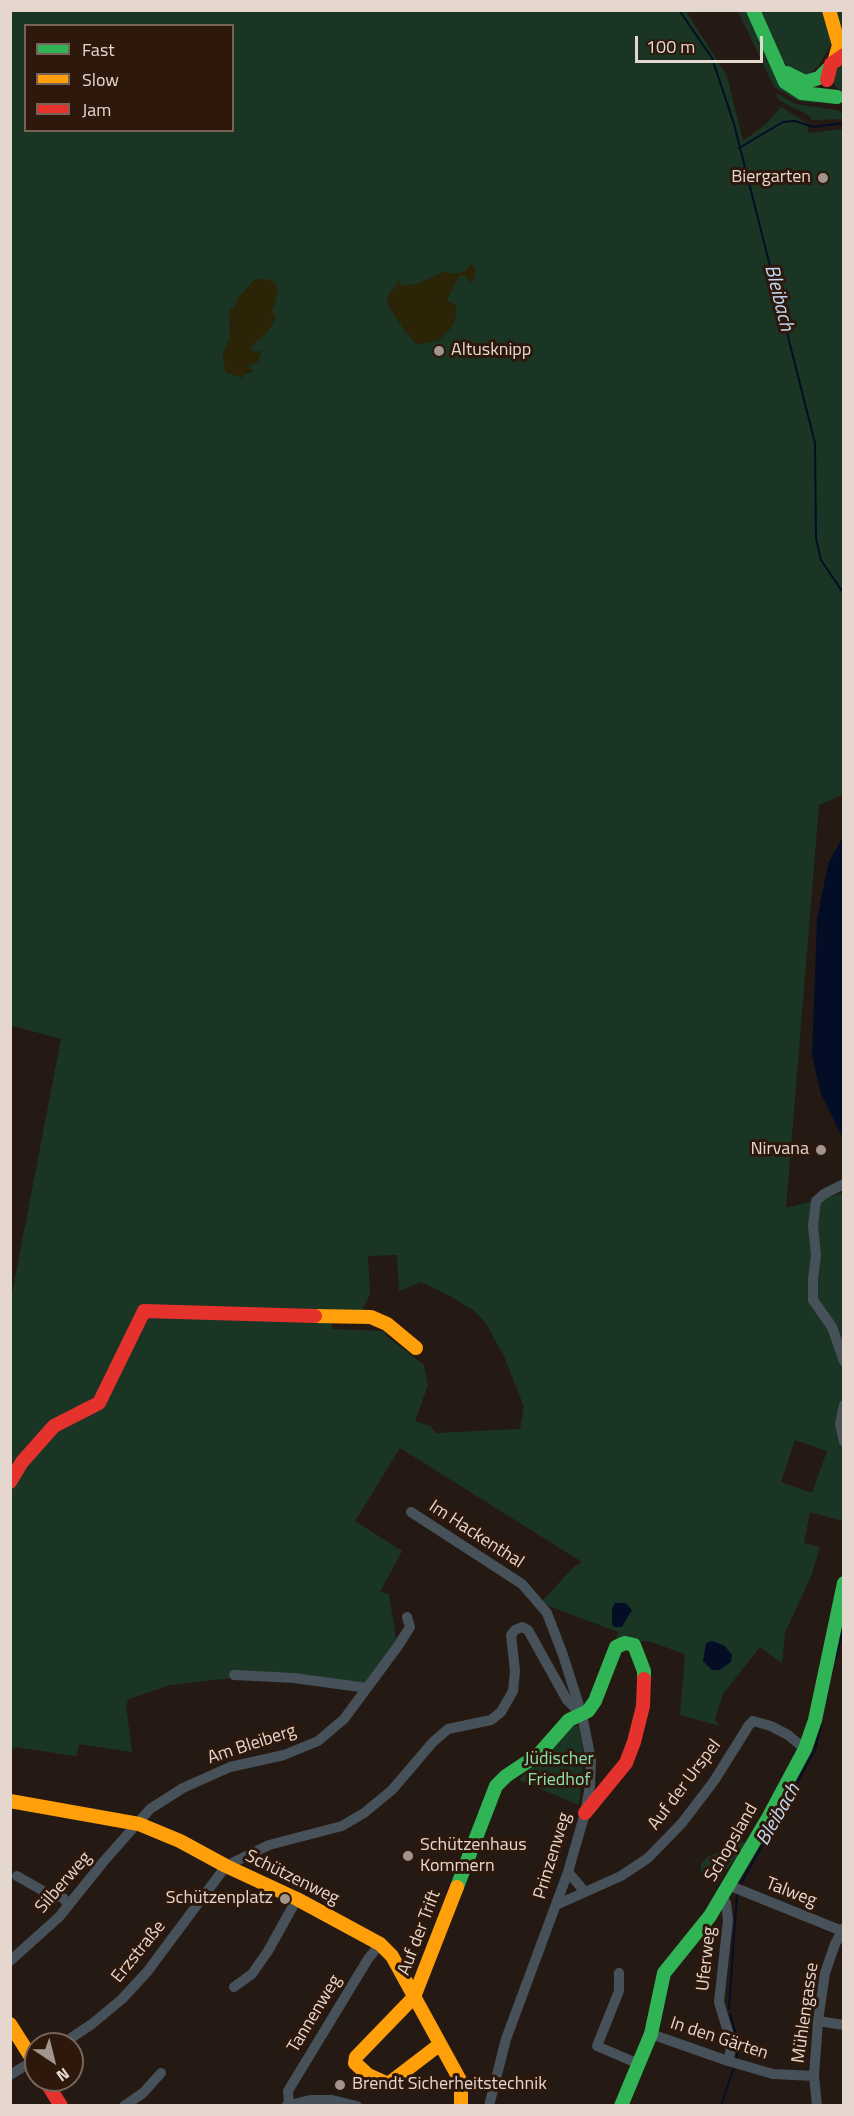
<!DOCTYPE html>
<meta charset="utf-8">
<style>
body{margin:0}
#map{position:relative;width:854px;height:2116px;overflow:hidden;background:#251a13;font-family:"Titillium Web",sans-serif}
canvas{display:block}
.frame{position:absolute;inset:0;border:12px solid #e5d7ce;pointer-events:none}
.legend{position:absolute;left:24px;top:24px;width:210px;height:108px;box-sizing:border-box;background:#2d180b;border:2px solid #776459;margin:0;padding:8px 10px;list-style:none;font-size:18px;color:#e5d7ce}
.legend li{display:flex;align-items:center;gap:12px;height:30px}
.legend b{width:30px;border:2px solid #776459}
.north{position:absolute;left:24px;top:2032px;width:60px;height:60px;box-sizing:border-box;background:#2d180b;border:2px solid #776459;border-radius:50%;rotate:145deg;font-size:16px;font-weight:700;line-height:24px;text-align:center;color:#e5d7ce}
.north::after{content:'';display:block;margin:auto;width:21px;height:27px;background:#a2958d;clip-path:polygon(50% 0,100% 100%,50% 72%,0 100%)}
.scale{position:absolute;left:635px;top:36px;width:128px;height:27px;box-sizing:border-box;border:3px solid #e5d7ce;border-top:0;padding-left:8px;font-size:18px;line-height:21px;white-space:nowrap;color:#e5d7ce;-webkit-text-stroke:4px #2d180b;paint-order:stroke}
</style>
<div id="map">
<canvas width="854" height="2116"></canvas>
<div class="frame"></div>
<ul class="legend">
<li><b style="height:8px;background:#30b455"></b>Fast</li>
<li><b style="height:8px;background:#ff9f0a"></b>Slow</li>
<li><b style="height:8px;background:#e5322d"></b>Jam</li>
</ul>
<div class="north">N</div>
<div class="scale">100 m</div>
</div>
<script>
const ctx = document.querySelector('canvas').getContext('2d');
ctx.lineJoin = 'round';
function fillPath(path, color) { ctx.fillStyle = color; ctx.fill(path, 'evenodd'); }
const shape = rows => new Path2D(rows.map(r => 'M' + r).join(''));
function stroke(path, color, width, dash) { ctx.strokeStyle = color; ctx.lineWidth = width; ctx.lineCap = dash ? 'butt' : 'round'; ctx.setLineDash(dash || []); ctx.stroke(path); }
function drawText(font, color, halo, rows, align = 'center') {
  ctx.font = font + ' "Titillium Web",sans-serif'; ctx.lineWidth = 6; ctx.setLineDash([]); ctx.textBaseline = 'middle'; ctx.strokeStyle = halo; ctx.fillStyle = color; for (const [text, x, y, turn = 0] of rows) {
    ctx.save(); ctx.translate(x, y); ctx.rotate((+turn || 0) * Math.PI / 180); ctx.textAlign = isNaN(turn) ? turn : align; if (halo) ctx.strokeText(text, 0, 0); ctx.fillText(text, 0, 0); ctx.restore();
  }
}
fillPath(shape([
 [11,11,686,11,727,76,743,141,766,124,781,107,808,124,808,133,843,129,843,795,819,805,786,1208,843,1193,843,1521,810,1512,804,1543,820,1547,812,1574,785,1633,782,1663,760,1647,723,1694,715,1719,720,1726,680,1715,685,1654,651,1642,616,1639,618,1632,549,1606,542,1601,574,1567,582,1562,400,1448,355,1521,402,1551,380,1592,389,1594,396,1639,392,1648,367,1683,287,1674,229,1672,232,1678,170,1685,129,1699,126,1705,132,1752,79,1744,76,1756,15,1747,14,1749,11,1748,11,1299,61,1039,10,1025],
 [26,26,232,26,232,130,26,130],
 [444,272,454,274,464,272,470,282,465,276,459,276,452,289,447,300,456,306,455,320,449,330,439,340,422,344,416,343,405,331,387,303,390,292,396,287,417,284],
 [256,279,266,279,274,304,271,314,275,319,267,332,250,347,254,352,261,351,258,362,247,366,252,370,251,372,244,374,226,372,223,354,230,337,230,308,234,310,239,297],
 [397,1255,399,1291,421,1282,452,1297,474,1311,485,1322,504,1356,524,1407,520,1429,436,1433,430,1426,415,1421,428,1385,424,1365,386,1336,385,1331,332,1329,332,1320,360,1315,370,1294,368,1256],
 [795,1440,827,1451,812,1493,781,1482],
 [738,11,747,11,778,78,816,102,815,103,798,101,774,87],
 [759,11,843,11,843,40,830,46,819,65,810,74,810,77,790,70,780,56],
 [843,62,843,93,835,86,833,79,834,73],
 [776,93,796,104,836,110,843,113,843,119,812,120,808,115,779,100],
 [570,1725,579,1726,584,1756,579,1805,519,1780],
 [734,1838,747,1844,720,1878,717,1885,701,1872,701,1864,707,1857,730,1848]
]), '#1b3525');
fillPath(shape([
 [471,264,476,268,473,282,470,282,465,276,459,276,447,300,456,306,455,320,449,330,439,340,422,344,416,343,405,331,387,303,390,292,396,287,398,280,403,286,417,284,444,272,454,274,464,272],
 [256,279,265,279,275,282,278,292,273,310,271,312,271,313,274,313,275,319,267,332,250,347,254,352,261,351,258,362,247,366,253,370,246,372,242,378,226,372,223,354,230,337,231,324,229,308,234,309,239,297]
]), '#2c2406');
fillPath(shape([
 [843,836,843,1139,821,1094,812,1056,817,919,828,864],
 [615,1603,626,1603,632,1610,622,1627,615,1627,612,1625,612,1609],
 [712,1641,725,1646,732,1655,731,1662,719,1670,712,1670,703,1661,706,1643]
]), '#030e26');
stroke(shape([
 [679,10,712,58,734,124,815,443,816,538,821,560,844,594],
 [739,148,783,122,795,121,813,127,844,123],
 [836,1658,844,1623],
 [740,1885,815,1750,821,1725],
 [729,2009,737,1894],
 [730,2014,738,2041,737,2058],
 [721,2106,734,2067]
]), '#030e26', 2);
stroke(shape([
 [844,1184,824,1194,816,1201,813,1226,816,1255,813,1279,813,1300,832,1327,844,1361],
 [844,1405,840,1424,844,1442],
 [411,1512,522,1584,547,1613,563,1655,582,1715,591,1760,590,1786,585,1813,568,1872,506,2039,489,2106],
 [234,1675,294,1678,367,1688],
 [568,1872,585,1892],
 [17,1876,45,1892,63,1898,68,1904],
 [728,1885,842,1931],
 [722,1897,726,1903,728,1920,719,2002,732,2045,728,2061],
 [556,1905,621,1876,648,1858,682,1823,714,1781,749,1725,753,1721,771,1726,788,1735,805,1749],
 [10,1961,59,1917,104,1861,150,1809,183,1788,230,1767,284,1755,318,1741,344,1719,398,1646,410,1627,407,1617],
 [619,1973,619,1991,597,2046,639,2064],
 [234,1987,252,1974,268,1951,297,1899],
 [818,2021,844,2025],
 [651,2034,728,2061,773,2074,814,2076],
 [62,2044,92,2024,122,1999,147,1972,226,1866,269,1845,342,1826,364,1813,392,1790,433,1742,448,1729,491,1720,501,1712,513,1691,515,1671,511,1635,515,1630,522,1627,528,1630,567,1700,582,1715],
 [10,2075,36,2059],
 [124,2106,143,2093,161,2073],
 [286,2106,310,2100,332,2100,357,2106],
 [289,2106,288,2091,368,1959,380,1944],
 [817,2106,814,2076,818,2021,825,1973,835,1944,844,1928]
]), '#475159', 10);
stroke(shape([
 [753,10,785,82,802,93,837,97],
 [787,73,805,82,819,78,828,69],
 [457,1887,496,1786,506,1776,539,1754,569,1720,588,1711,595,1701,616,1647,625,1643,634,1645,644,1671,644,1679],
 [621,2106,651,2034,664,1973,710,1916,768,1818,805,1749,815,1720,844,1583]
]), '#30b455', 14);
stroke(shape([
 [829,10,839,45,835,59],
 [315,1316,371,1317,387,1324,416,1348],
 [10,1801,139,1824,180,1841,226,1866,297,1899,380,1944,392,1956,461,2082,461,2106],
 [10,2024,36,2065],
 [439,2045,388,2084,368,2075,355,2063,356,2057,414,1997,457,1887]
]), '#ff9f0a', 14);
stroke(shape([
 [827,80,831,64,844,55],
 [10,1482,22,1462,54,1426,99,1403,144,1311,315,1316],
 [585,1813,626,1763,634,1742,643,1706,644,1679],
 [45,2080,61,2106]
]), '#e5322d', 14);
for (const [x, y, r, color] of [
 [823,178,6,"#a2958d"],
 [439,351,6,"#a2958d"],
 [821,1150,6,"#a2958d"],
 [408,1856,6,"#a2958d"],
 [285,1899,6,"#a2958d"],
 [340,2085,6,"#a2958d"]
]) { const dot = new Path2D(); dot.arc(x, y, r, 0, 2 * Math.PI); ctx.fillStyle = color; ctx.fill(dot); stroke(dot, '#2d180b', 2); }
drawText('18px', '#e5d7ce', '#2d180b', [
 ["Biergarten",811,178],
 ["Altusknipp",451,351,"left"],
 ["Nirvana",809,1150],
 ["Schützenhaus",420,1846,"left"],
 ["Kommern",420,1867,"left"],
 ["Schützenplatz",273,1899],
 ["Brendt Sicherheitstechnik",352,2085,"left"]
], 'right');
drawText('18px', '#e5d7ce', '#2d180b', [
 ["Im Hackenthal",476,1535,33],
 ["Am Bleiberg",252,1745,-18],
 ["Auf der Urspel",685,1785,-53],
 ["Schopsland",732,1843,-60],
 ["Prinzenweg",553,1856,-73],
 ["Schützenweg",292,1878,26],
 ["Silberweg",64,1883,-49],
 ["Talweg",791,1893,21],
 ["Auf der Trift",420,1933,-69],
 ["Erzstraße",139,1952,-51],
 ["Uferweg",707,1959,-84],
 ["Mühlengasse",806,2013,-82],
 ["Tannenweg",315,2014,-59],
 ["In den Gärten",719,2039,18]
]);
drawText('18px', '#8ae1b0', '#2d180b', [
 ["Jüdischer",559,1760],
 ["Friedhof",559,1781]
]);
drawText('italic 20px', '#c3d9f4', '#2d180b', [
 ["Bleibach",778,298,76],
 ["Bleibach",779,1815,-60]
]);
</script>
